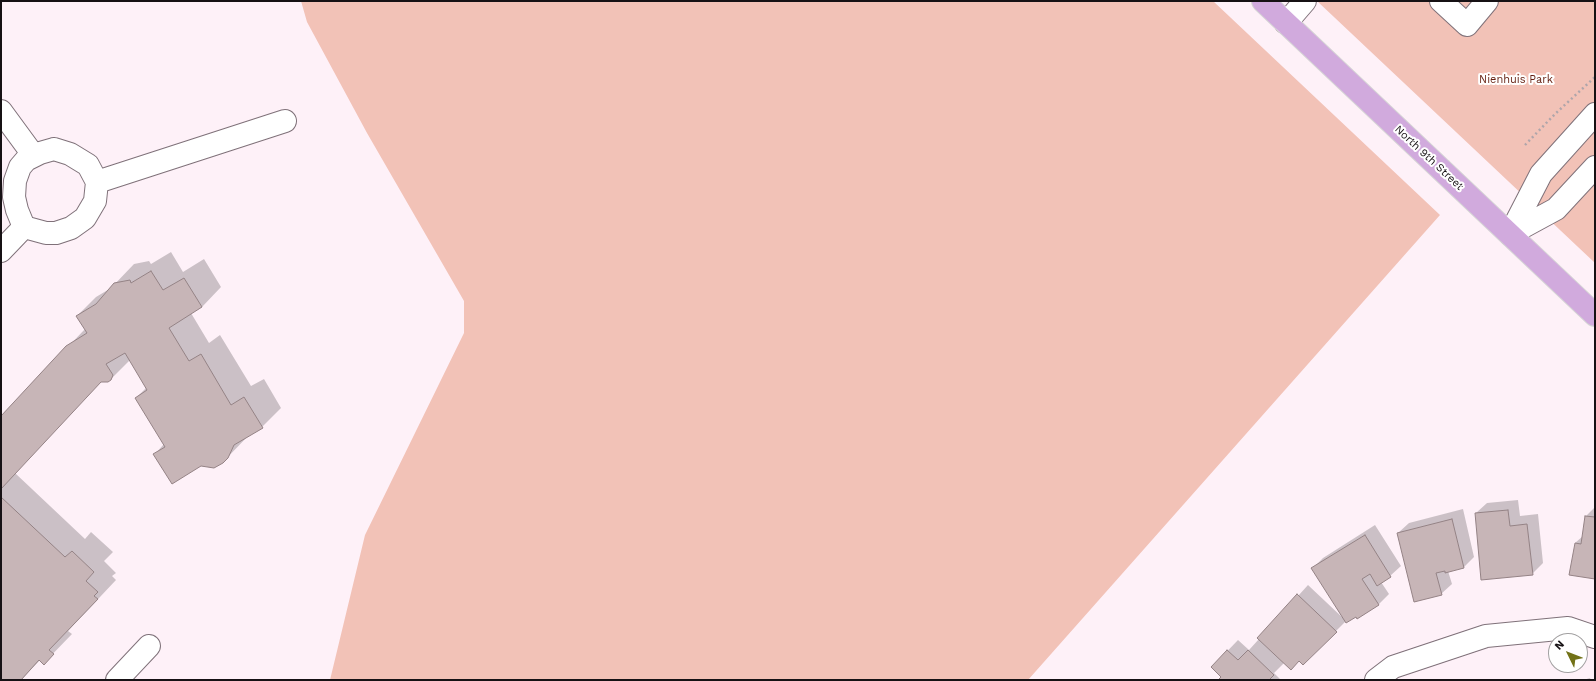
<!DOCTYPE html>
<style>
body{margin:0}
#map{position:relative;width:1596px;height:681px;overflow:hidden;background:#fef1f8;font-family:"Work Sans",sans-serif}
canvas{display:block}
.frame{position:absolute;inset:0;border:2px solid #161114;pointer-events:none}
.north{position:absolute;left:1548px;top:633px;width:40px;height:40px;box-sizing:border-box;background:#fff;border:1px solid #a2a0a1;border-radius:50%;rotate:313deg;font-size:11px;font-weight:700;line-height:16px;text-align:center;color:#161114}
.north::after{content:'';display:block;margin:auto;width:14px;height:18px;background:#727217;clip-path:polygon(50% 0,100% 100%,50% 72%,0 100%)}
</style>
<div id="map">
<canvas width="1596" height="681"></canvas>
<div class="frame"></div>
<div class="north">N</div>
</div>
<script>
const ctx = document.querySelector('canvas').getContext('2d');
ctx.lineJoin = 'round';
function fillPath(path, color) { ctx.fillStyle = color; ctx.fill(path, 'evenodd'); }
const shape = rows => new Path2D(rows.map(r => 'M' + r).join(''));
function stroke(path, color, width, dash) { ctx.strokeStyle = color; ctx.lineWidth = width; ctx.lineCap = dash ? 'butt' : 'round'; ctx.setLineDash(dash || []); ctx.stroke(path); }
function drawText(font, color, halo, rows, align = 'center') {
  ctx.font = font + ' "Work Sans",sans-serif'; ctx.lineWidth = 4; ctx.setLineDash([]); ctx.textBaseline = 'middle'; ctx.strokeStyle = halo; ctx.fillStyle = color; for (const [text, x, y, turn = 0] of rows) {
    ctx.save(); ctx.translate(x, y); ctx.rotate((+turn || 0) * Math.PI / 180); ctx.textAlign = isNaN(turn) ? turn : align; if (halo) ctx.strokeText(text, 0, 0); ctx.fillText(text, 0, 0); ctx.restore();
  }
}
fillPath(shape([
 [301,1,1213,1,1440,215,1028,680,330,680,365,535,464,333,464,301,367,133,307,22],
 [1317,1,1595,1,1595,263]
]), '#f2c2b7');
fillPath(shape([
 [171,252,183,272,204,259,221,287,202,307,191,313,209,343,220,335,251,386,264,379,281,408,262,427,249,435,223,462,155,454,164,444,136,398,147,387,130,360,111,379,101,381,15,473,85,539,91,532,113,552,104,561,116,573,112,576,116,580,68,631,72,634,44,663,40,660,21,680,1,680,1,417,85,329,77,316,96,297,111,288,134,264,149,261,151,264],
 [1518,500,1520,516,1538,514,1543,563,1532,574,1476,513,1487,503],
 [1595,507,1595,578,1575,543,1583,536,1586,516],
 [1463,509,1474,557,1464,567,1448,571,1452,584,1441,594,1398,533,1409,523],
 [1375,525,1401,566,1390,576,1381,582,1389,594,1378,605,1346,621,1303,664,1299,660,1284,663,1274,673,1281,680,1220,680,1223,677,1212,667,1238,640,1249,650,1308,585,1343,618,1313,568,1323,558],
 [1590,678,1591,680,1583,680]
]), '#0003');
const building = shape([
 [151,271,163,290,184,278,202,307,169,328,189,361,201,354,231,405,244,397,263,428,234,445,228,458,223,463,214,468,201,466,172,484,153,454,165,447,135,398,147,390,125,353,106,364,113,375,111,380,108,382,101,382,1,489,1,416,66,346,87,333,76,316,96,304,114,283,130,280,131,283,151,271],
 [1,497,65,557,72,551,94,572,86,581,98,592,94,596,98,599,49,650,54,654,44,665,39,660,21,680,1,680,1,497],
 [1508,510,1510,526,1527,524,1533,575,1481,580,1475,513,1508,510],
 [1585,516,1595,517,1595,579,1569,575,1575,543,1581,544,1585,516],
 [1452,519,1464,568,1445,573,1445,571,1436,573,1442,595,1414,602,1397,533,1452,519],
 [1365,535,1391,577,1377,586,1370,574,1362,579,1379,605,1357,619,1356,617,1346,623,1311,568,1365,535],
 [1297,594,1337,632,1303,665,1299,661,1291,670,1257,638,1297,594],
 [1227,650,1238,660,1248,650,1274,675,1269,680,1218,680,1221,677,1211,667,1227,650]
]);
fillPath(building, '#c7b5b7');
stroke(building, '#948285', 1);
const minor = shape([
 [1441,1,1467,25,1487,1],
 [1286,23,1305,1],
 [1,111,34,156],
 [54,149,70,154,88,165,97,182,95,201,85,218,71,228,56,233,46,233,24,227,17,210,14,197,15,181,20,167,26,160,40,153,54,149],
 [97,182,285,121],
 [1510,234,1541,174,1595,114],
 [1510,234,1556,209,1595,167],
 [1,251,24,227],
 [117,680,149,646],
 [1376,680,1393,667,1486,636,1568,628,1595,637]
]);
const major = shape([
 [1263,1,1595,315]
]);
stroke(minor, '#7f7179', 24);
stroke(major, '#d5d4d5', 24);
stroke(shape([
 [1525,145,1555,114,1595,77]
]), '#afa5aa', 2.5, [2, 3]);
stroke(minor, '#fff', 22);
stroke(major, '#d1aadd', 22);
drawText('11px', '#651f10', '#fff', [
 ["Nienhuis Park",1516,80]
]);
drawText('11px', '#161114', '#fff', [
 ["North 9th Street",1429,158,43]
]);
</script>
